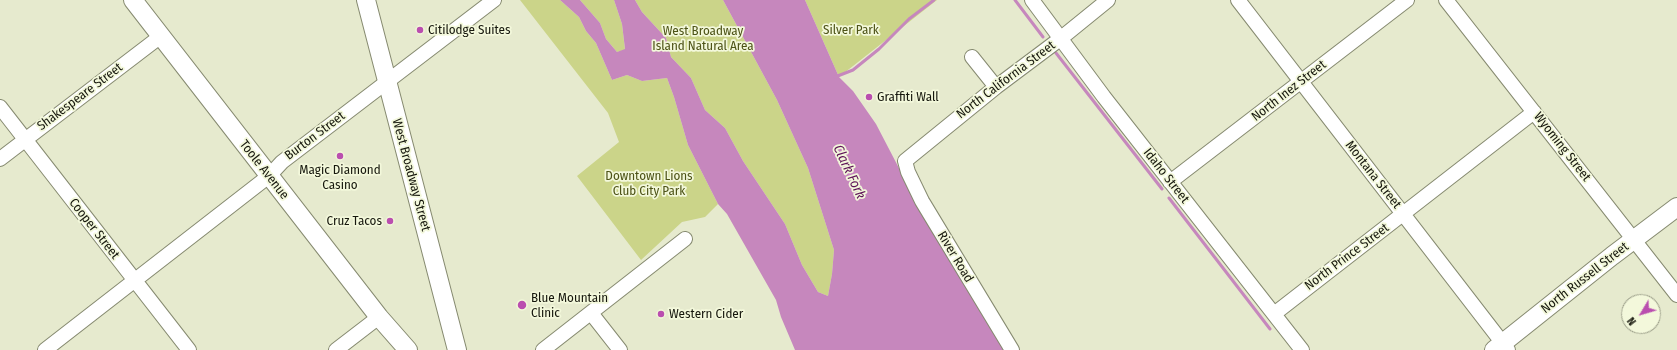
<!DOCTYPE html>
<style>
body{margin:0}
#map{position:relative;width:1677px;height:350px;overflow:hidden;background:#e6eace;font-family:"Fira Sans Condensed",sans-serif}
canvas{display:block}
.north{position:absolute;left:1621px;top:294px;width:40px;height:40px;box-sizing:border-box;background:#f3f8db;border:1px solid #9b9e89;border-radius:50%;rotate:232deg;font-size:11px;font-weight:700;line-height:16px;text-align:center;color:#16170d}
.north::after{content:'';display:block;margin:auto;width:14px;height:18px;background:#ba4eaf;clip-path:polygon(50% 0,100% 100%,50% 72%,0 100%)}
</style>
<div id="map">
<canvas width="1677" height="350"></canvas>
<div class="north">N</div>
</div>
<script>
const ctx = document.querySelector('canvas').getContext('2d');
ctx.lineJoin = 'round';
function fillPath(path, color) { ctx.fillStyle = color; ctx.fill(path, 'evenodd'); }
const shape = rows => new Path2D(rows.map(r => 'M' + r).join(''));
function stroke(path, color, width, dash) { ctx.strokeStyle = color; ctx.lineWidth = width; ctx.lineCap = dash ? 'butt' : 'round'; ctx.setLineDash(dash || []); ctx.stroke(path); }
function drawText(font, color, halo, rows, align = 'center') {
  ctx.font = font + ' "Fira Sans Condensed",sans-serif'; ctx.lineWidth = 3.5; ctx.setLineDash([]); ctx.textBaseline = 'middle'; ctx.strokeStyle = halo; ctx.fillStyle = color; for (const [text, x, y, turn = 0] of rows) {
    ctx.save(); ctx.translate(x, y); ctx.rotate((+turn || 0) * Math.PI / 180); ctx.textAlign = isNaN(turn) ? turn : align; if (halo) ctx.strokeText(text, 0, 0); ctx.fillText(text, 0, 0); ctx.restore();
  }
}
fillPath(shape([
 [520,0,560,0,579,17,586,31,596,43,612,80,627,75,642,81,667,78,674,97,688,145,718,204,705,217,682,222,641,260,577,176,619,142,608,113],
 [580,0,614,0,622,24,625,50,617,52,606,39,600,23],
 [635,0,723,0,777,100,808,168,834,250,832,274,828,296,818,292,802,265,785,224,743,161,725,128,705,110,691,78,671,57,666,38,642,12],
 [805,0,937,0,839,77]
]), '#cbd489');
fillPath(shape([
 [560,0,580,0,600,23,606,39,617,52,625,49,622,24,614,0,635,0,642,12,666,38,671,57,691,78,705,110,725,128,743,161,785,224,802,265,818,292,828,296,832,274,834,250,808,168,777,100,723,0,805,0,839,77,853,91,876,124,927,222,1004,350,795,350,781,317,776,300,727,214,718,204,688,145,674,97,667,78,642,81,627,75,612,80,596,43,586,31,579,17]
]), '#c687bd');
stroke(shape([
 [1015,0,1043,37],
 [1056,53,1162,189],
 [835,77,853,70,879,49,909,19,934,0],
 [1169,198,1270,329]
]), '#c687bd', 3);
const minor = shape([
 [1032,0,1104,97,1302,350],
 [1238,0,1508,350],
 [1446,0,1677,295],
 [972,57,996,87],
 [0,107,189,350],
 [0,159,161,36],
 [1170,182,1407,0],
 [591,313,620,350],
 [1274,314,1534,112],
 [45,350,269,176,282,162,494,0],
 [336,350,379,317],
 [543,350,685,239],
 [1012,350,922,201,908,172,905,161,996,87,1060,39,1108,0]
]);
const major = shape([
 [133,0,379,317,408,350],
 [366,0,457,350],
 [1494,350,1612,256,1677,207]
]);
stroke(minor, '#868a70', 16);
stroke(major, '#868a70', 20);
stroke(minor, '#fff', 14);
stroke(major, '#fff', 18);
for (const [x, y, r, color] of [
 [420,30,4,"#ba4eaf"],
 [869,97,4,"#ba4eaf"],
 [340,156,4,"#ba4eaf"],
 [390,221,4,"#ba4eaf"],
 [522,305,5,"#ba4eaf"],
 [661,314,4,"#ba4eaf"]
]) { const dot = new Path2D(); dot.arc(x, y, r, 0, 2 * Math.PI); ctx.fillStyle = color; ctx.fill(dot); stroke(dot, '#f3f8db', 1.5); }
drawText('13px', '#16170d', '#f3f8db', [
 ["Citilodge Suites",428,30],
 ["Graffiti Wall",877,97],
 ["Magic Diamond",340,170,"center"],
 ["Casino",340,185,"center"],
 ["Cruz Tacos",382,221,"right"],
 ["Blue Mountain",531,298],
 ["Clinic",531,313],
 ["Western Cider",669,314]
], 'left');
drawText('13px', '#4d5317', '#f3f8db', [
 ["Silver Park",851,30],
 ["West Broadway",703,31],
 ["Island Natural Area",703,46],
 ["Downtown Lions",649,176],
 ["Club City Park",649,191]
]);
drawText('13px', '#16170d', '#f3f8db', [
 ["North California Street",1006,80,-37],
 ["North Inez Street",1289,91,-38],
 ["Shakespeare Street",80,97,-37],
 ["Burton Street",315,136,-37],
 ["Wyoming Street",1562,147,52],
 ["Toole Avenue",264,170,52],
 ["West Broadway Street",411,175,75],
 ["Montana Street",1373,175,52],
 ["Idaho Street",1166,176,52],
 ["Cooper Street",94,229,52],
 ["River Road",955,257,59],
 ["North Prince Street",1347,257,-37],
 ["North Russell Street",1585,278,-38]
]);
drawText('italic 14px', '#5e1257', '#f3f8db', [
 ["Clark Fork",849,172,65]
]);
</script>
